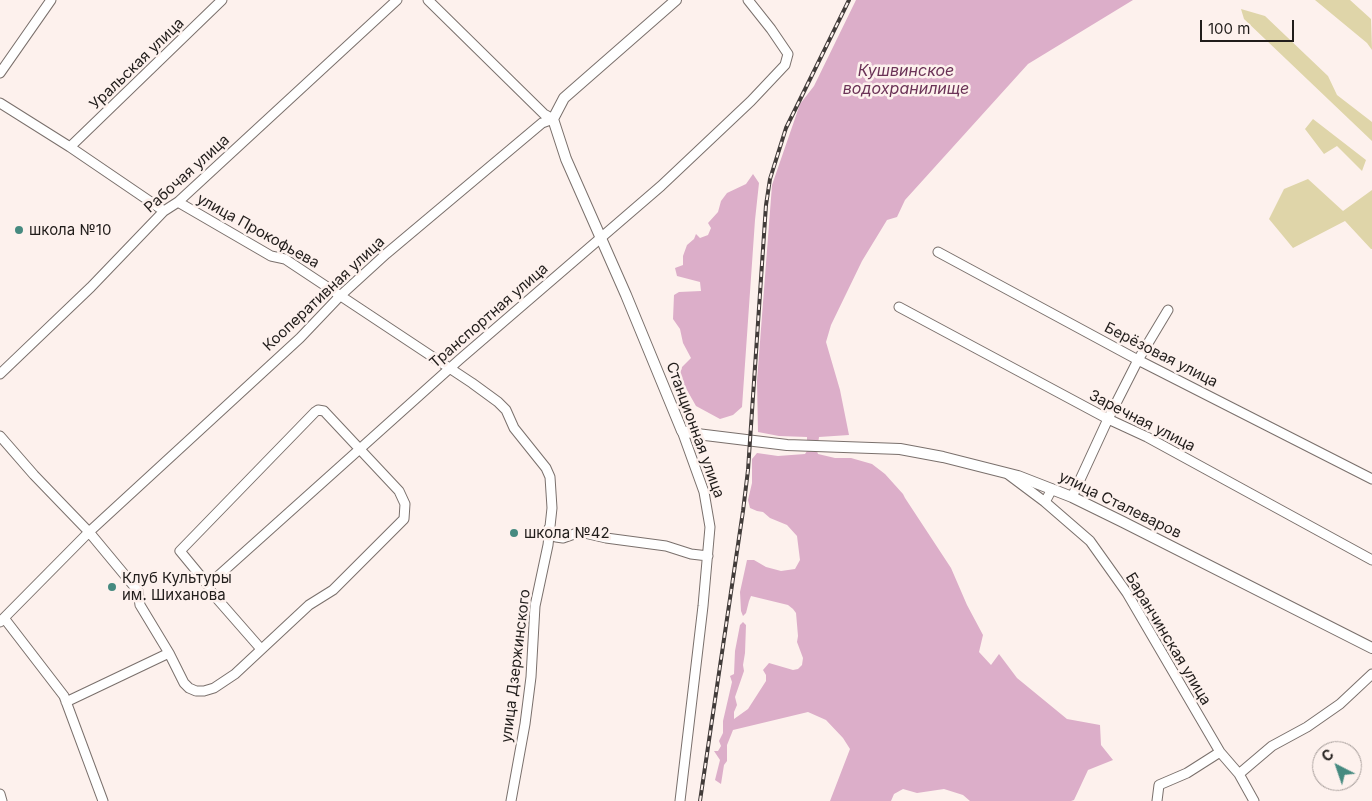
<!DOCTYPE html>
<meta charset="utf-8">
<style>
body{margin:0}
#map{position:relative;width:1372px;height:801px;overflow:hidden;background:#fdf1ed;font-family:Inter,sans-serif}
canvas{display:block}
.north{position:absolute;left:1312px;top:741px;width:50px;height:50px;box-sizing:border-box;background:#fdf1ed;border:1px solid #a59c99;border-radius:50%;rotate:319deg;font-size:14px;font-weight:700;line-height:20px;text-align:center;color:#211d1b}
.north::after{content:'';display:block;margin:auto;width:18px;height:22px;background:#468a80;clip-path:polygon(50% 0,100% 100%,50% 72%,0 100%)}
.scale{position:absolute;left:1200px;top:20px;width:94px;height:22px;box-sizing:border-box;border:2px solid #211d1b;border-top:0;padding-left:6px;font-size:15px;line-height:18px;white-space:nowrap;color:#211d1b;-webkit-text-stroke:4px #fdf1ed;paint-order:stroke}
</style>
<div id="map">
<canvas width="1372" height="801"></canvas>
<div class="north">С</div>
<div class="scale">100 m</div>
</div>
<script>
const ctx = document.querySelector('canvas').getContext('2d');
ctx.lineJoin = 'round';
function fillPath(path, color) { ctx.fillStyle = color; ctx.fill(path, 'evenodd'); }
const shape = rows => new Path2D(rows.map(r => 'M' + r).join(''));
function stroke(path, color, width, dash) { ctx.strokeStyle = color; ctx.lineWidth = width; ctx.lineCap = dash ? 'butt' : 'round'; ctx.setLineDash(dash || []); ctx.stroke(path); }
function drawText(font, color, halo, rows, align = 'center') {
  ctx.font = font + ' Inter,sans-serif'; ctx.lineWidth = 5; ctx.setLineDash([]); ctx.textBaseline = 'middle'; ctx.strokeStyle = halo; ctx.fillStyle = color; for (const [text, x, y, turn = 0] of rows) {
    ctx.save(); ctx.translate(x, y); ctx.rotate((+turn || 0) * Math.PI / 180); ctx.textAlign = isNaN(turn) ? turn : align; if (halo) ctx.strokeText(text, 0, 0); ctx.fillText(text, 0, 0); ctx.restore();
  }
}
fillPath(shape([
 [1315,0,1350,0,1371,19,1372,50,1367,43],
 [1241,9,1265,16,1328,76,1337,95,1372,122,1372,141,1244,19],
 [1313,119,1366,160,1362,171,1337,146,1324,154,1305,129],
 [1308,179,1343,211,1372,190,1372,249,1371,249,1345,221,1293,248,1269,219,1284,189]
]), '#dfd5a9');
fillPath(shape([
 [856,0,1133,0,1028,64,905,200,897,217,887,220,862,261,831,325,826,342,840,390,849,435,819,437,817,451,818,454,835,458,851,458,872,464,885,474,903,494,905,498,951,568,967,605,983,635,979,652,991,665,999,654,1017,678,1067,719,1100,725,1101,745,1113,760,1088,770,1074,800,1071,801,970,801,963,795,944,789,917,793,903,789,894,794,891,801,830,801,850,749,843,738,826,720,808,712,733,730,727,745,727,761,724,765,721,784,715,780,720,760,714,751,718,751,721,746,719,741,723,733,723,721,732,682,730,676,734,674,735,651,740,625,743,622,746,625,745,653,743,665,744,671,735,697,737,705,734,712,734,719,748,709,766,681,766,675,763,670,769,663,793,670,798,669,802,665,803,658,797,642,798,636,796,613,793,609,788,605,751,596,749,601,746,613,743,616,741,611,740,592,747,560,754,560,766,567,781,571,795,569,800,560,797,536,787,525,770,518,763,512,757,511,750,508,748,500,752,483,752,459,757,453,778,456,805,454,807,451,807,437,779,436,758,432,757,381,772,185,800,104,814,86],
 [753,174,759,183,755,220,742,407,733,415,720,419,696,406,679,376,682,367,691,358,683,343,680,329,673,319,674,295,679,292,701,291,700,282,677,276,675,268,683,265,683,256,687,245,694,239,696,234,700,238,708,235,711,228,708,223,718,212,721,201,727,193,746,184]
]), '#dcaec9');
const minor = shape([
 [428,0,544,114,553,119],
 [0,73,51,0],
 [0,103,70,147,164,211],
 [70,147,222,0],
 [178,202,271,256,285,259,472,383,498,402,506,410,514,428,546,468,550,477,552,508,548,545,535,606,531,677,525,724,511,801],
 [938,252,1138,360,1372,479],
 [899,307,1108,419,1147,437,1372,560],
 [0,374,91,287,164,211,178,202,397,0],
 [0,436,34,475,89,532,138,591,140,605,169,653,184,683,189,688,196,691,204,691,214,688,235,674,309,605,333,590,404,519,405,504,399,491,324,411,318,410,315,412,180,551,208,585,212,593,261,649],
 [1009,475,1045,502],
 [1052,489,1045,502,1090,541,1127,593,1220,752,1239,774,1254,801],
 [1072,497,1108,419,1138,360,1168,310],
 [549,528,556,537,563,538,580,532,606,538,666,546,691,554,708,556],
 [208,585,459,360,661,186,751,101,785,65,788,54,771,29,748,0],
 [4,618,64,696,103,801],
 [0,622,89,532,300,338,340,296,386,254,542,123,553,119],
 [66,702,169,653],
 [1239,774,1272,746,1307,727,1340,704,1372,674],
 [0,794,2,801],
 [680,801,703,606,710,527,704,492,682,431],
 [1157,801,1159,785,1187,773,1220,752]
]);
const major = shape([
 [676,0,564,98,553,119,566,159,626,295,682,431,697,434,787,445,900,449,943,457,1018,476,1072,497,1123,522,1372,648]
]);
stroke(minor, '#7a706c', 11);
stroke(major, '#7a706c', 12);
stroke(minor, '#fff', 9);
stroke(major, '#fff', 10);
const rail = shape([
 [700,801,743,511,748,470,766,205,770,179,786,128,849,0]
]);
stroke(rail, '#423c3a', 4);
stroke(rail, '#fdf1ed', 2, [5.5]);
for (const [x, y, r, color] of [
 [19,230,5,"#468a80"],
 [514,533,5,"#468a80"],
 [112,587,5,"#468a80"]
]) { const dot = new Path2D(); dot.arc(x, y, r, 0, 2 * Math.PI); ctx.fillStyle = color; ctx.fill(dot); stroke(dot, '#fdf1ed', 2); }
drawText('15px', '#211d1b', '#fdf1ed', [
 ["Уральская улица",137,64,-44],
 ["Рабочая улица",187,174,-42],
 ["улица Прокофьева",258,231,29],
 ["Кооперативная улица",324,294,-43],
 ["Транспортная улица",489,316,-41],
 ["Берёзовая улица",1161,355,27],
 ["Заречная улица",1142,421,27],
 ["Станционная улица",695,430,70],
 ["улица Сталеваров",1120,505,26],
 ["Баранчинская улица",1168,639,59],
 ["улица Дзержинского",516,666,-83]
]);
drawText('15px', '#211d1b', '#fdf1ed', [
 ["школа №10",29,230],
 ["школа №42",524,533],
 ["Клуб Культуры",122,578],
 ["им. Шиханова",122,595]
], 'left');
drawText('italic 16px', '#6b3357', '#fdf1ed', [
 ["Кушвинское",906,71],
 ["водохранилище",906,89]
]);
</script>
